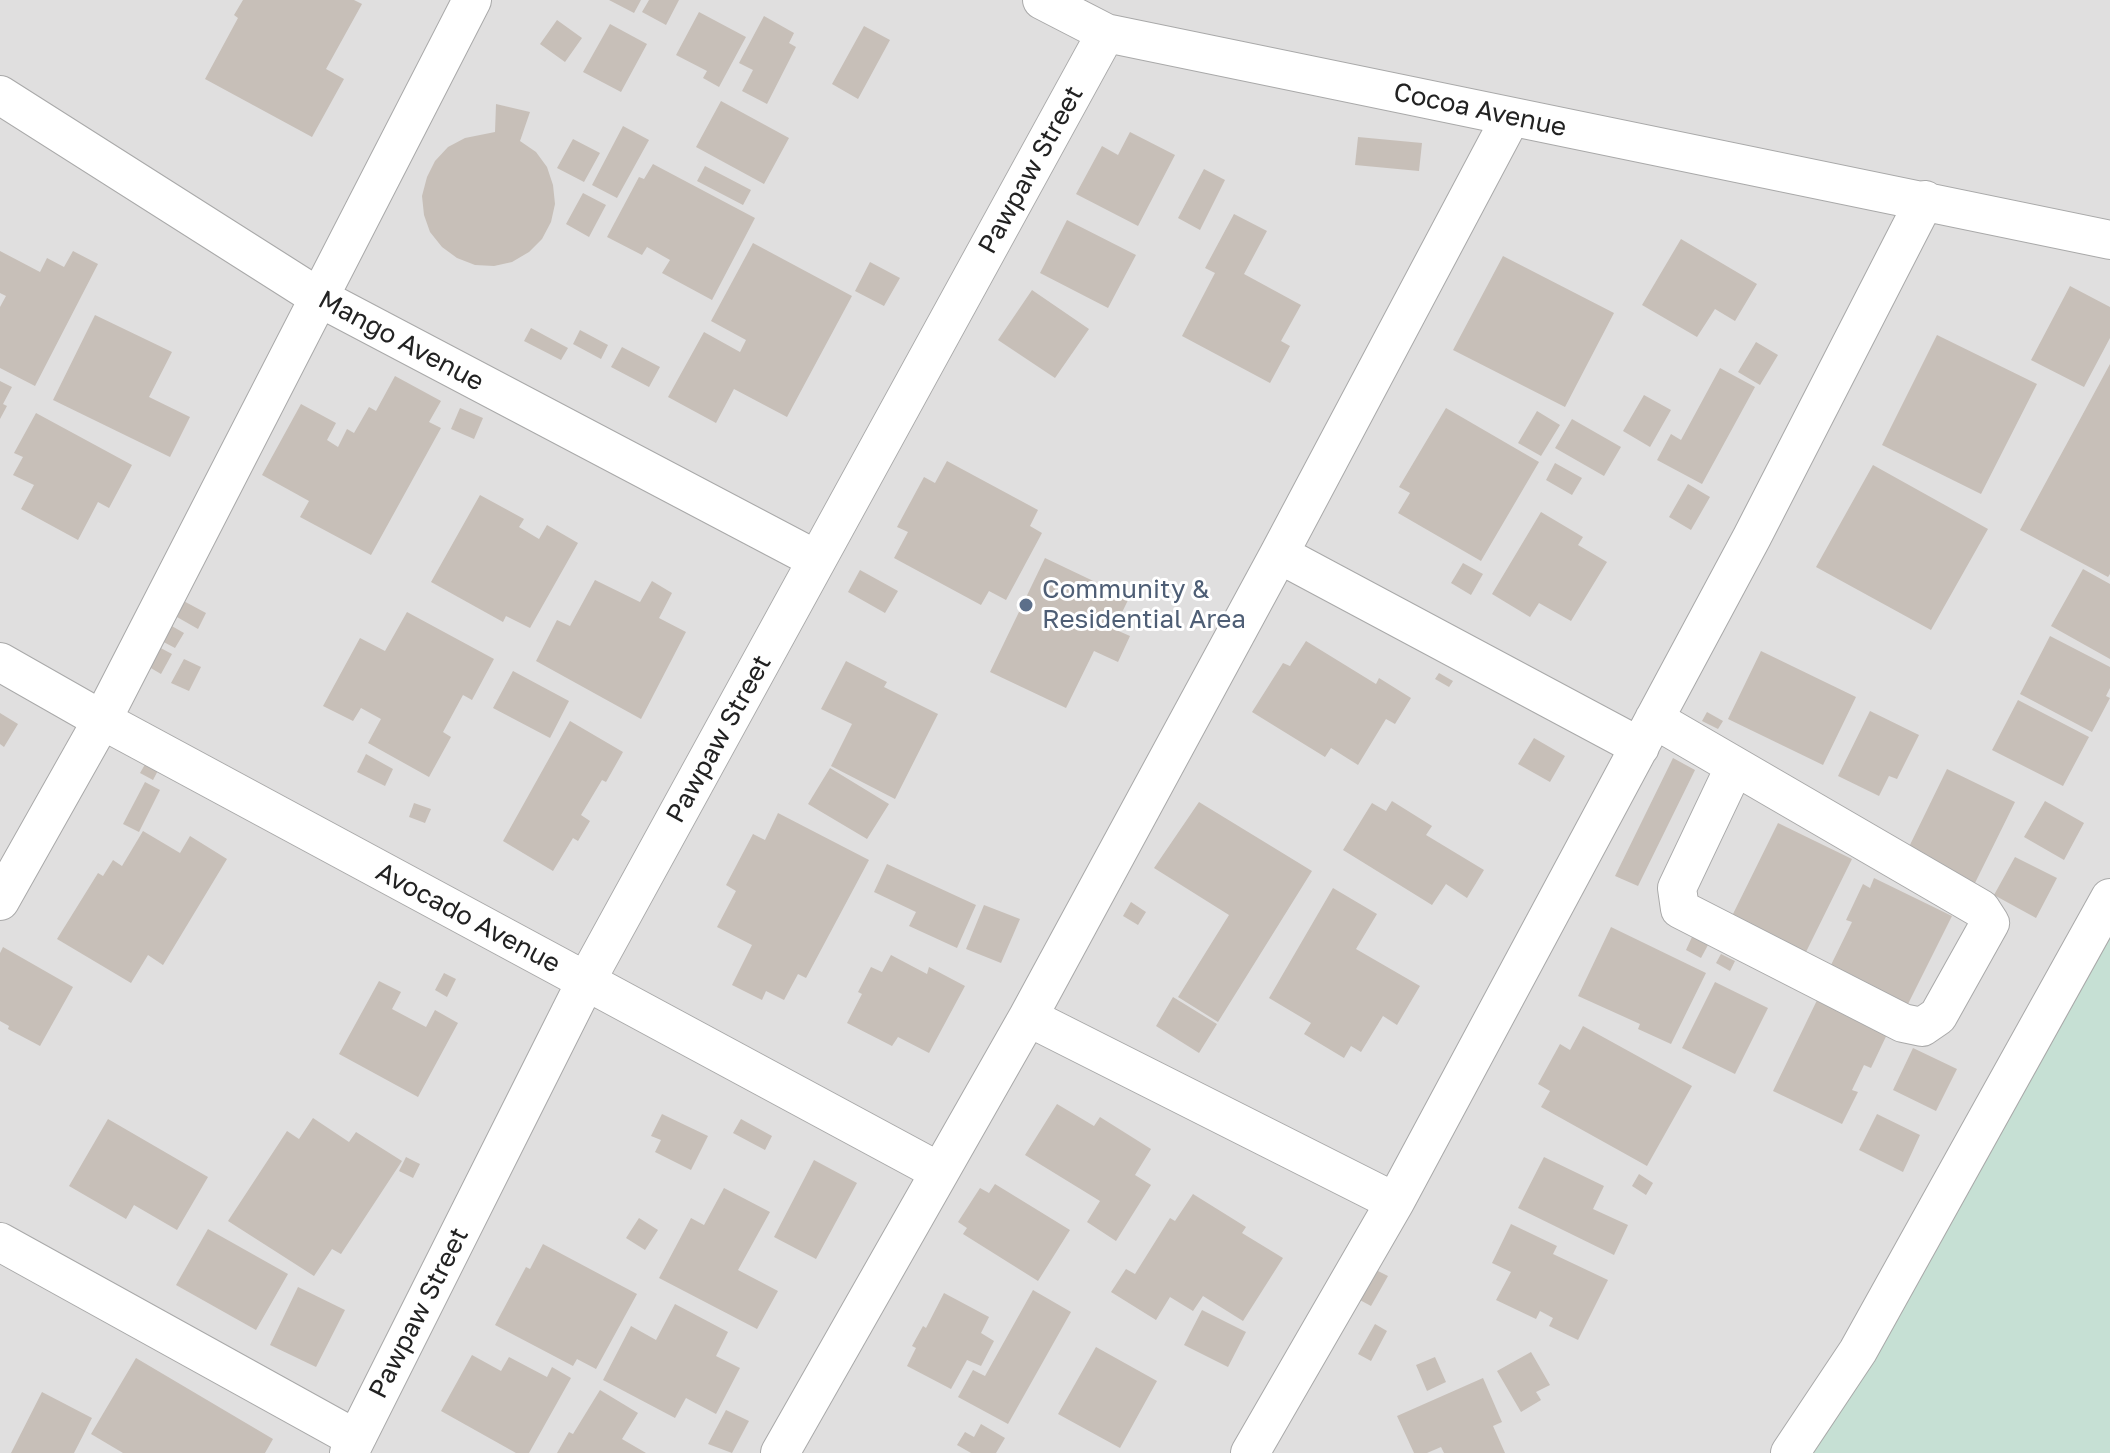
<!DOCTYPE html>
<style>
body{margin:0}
canvas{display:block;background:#f2efe9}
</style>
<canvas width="2110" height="1453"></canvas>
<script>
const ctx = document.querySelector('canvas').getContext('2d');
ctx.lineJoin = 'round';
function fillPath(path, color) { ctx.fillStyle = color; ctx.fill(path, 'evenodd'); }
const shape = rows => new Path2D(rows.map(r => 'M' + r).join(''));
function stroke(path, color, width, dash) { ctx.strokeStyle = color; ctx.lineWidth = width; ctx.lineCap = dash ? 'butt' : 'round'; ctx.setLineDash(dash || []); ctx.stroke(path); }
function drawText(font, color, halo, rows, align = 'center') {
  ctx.font = font + ' "Golos Text",sans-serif'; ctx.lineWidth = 6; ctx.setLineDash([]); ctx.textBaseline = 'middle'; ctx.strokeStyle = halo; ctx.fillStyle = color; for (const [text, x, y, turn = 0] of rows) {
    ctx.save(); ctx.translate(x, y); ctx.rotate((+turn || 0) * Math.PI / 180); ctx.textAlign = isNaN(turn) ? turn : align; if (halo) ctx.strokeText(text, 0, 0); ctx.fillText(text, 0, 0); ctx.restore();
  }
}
fillPath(shape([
 [0,0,2110,0,2110,921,1791,1453,0,1453]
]), '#e0dfdf');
fillPath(shape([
 [2110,921,2110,1453,1791,1453]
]), '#c6e0d4');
fillPath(shape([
 [243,0,354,0,362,4,326,69,344,79,312,137,205,79,238,18,234,15],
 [609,0,641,0,634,13],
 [649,0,679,0,666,25,642,12],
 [699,12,746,37,719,87,703,78,707,71,676,55],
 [764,16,794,33,789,43,796,47,767,104,742,91,753,70,739,63],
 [557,20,582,38,565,62,540,44],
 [610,24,647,44,621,92,583,72],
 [864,26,890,40,858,99,832,84],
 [721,101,789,138,764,184,696,147],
 [496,104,530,112,520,141,536,152,547,167,553,185,555,204,551,222,542,239,529,252,512,262,494,266,475,265,457,258,442,247,430,232,424,215,422,196,427,177,435,161,448,147,465,138,495,132],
 [623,126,649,140,617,198,592,185],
 [1130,132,1175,155,1138,226,1076,194,1102,146,1118,155],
 [1358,137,1422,143,1419,171,1355,165],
 [573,139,600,153,584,182,557,168],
 [653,164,755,218,712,300,662,273,670,260,647,247,642,255,607,237,639,177,644,179],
 [705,166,751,190,743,205,697,181],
 [1204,169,1225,180,1200,230,1178,218],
 [583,193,606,205,589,237,566,224],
 [1234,214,1267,231,1244,274,1301,305,1281,341,1290,346,1270,383,1182,336,1215,273,1205,268],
 [1067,220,1136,255,1108,308,1040,273],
 [1681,239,1757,284,1735,321,1715,309,1697,337,1642,305],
 [753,243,852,296,787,417,734,389,716,423,668,397,704,332,740,352,746,340,711,321],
 [0,251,40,272,47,258,64,267,73,251,98,264,35,386,0,368,0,307,6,296,0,293],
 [1503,256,1614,313,1565,407,1453,350],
 [870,262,900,278,884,306,855,291],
 [2070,286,2110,307,2110,338,2084,387,2031,360],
 [1032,290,1089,329,1055,378,998,340],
 [95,315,172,352,149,397,190,417,170,457,53,400],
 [531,328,568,348,561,360,524,341],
 [580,330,608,345,601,359,573,344],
 [1937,335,2037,384,1981,494,1882,445],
 [1756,342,1778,355,1760,385,1738,372],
 [622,347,660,367,649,387,611,367],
 [2110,364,2110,574,2108,577,2020,530],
 [1720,368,1755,387,1702,484,1657,460,1671,434,1681,440],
 [395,376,441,401,429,422,441,428,371,555,300,517,309,501,262,475,301,404,336,423,327,440,338,447,347,429,354,433,369,407,376,411],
 [0,381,12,387,3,404,7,406,0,419],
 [1644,395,1671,410,1650,447,1623,431],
 [460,408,483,418,474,439,451,429],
 [1446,408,1539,462,1481,561,1398,513,1410,493,1399,487],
 [1537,411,1560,425,1541,456,1518,443],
 [36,413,132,465,109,508,98,502,78,540,21,509,34,485,13,475,23,457,14,453],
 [1572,419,1621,447,1604,476,1555,448],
 [947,461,1038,510,1030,526,1042,533,1006,600,989,591,981,605,894,558,908,532,897,527,924,477,935,483],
 [1555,463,1582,478,1572,495,1546,480],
 [1873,465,1988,529,1931,630,1816,567],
 [1688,484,1710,497,1691,530,1669,517],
 [480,495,524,519,519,527,539,539,547,525,578,543,530,628,506,616,503,622,431,582],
 [1541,512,1583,537,1578,545,1607,562,1571,621,1539,603,1530,617,1492,594],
 [1045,558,1129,598,1114,629,1130,636,1118,662,1094,651,1066,708,990,672],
 [1463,563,1483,574,1471,595,1451,583],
 [2083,569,2110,584,2110,659,2051,626],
 [860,570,898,591,885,613,848,592],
 [595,580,640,602,652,581,672,593,659,618,686,632,641,719,536,661,557,620,570,626],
 [178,598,206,613,198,629,170,613],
 [407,612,494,659,472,700,463,695,443,732,451,737,429,777,368,743,381,719,361,708,353,721,323,706,360,638,385,651],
 [163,621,184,633,175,648,154,637],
 [2050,636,2110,667,2110,688,2106,696,2110,698,2092,732,2020,694],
 [1306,641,1376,684,1379,678,1411,698,1395,724,1386,719,1358,765,1331,748,1325,757,1252,712,1283,663,1290,666],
 [155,645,172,654,161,674,144,664],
 [1761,651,1856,697,1823,765,1728,719],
 [184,659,201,667,189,691,171,683],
 [846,661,887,682,884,687,938,714,895,799,831,766,852,724,821,709],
 [513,671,569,701,550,738,493,708],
 [1439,673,1453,681,1449,687,1435,679],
 [2018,700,2089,737,2063,786,1992,750],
 [1870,711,1919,735,1897,779,1889,776,1879,796,1838,776],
 [1707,712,1723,721,1718,729,1702,721],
 [0,713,18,724,4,747,0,744],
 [570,721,623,752,606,782,602,780,581,815,590,821,578,841,573,838,553,871,503,841],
 [1534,738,1565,756,1550,782,1518,764],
 [151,754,163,761,153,780,140,773],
 [366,754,393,769,385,786,357,772],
 [1673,758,1695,770,1638,886,1615,876],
 [830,768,889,804,867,839,808,804],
 [1947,769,2015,802,1974,885,1906,853],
 [145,782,160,790,139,832,123,824],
 [1392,801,1432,826,1426,835,1484,870,1467,898,1446,884,1432,905,1343,850,1372,803,1386,811],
 [2045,801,2084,823,2064,860,2024,837],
 [1199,802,1312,871,1218,1022,1178,997,1229,915,1154,868],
 [414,803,431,809,425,823,409,817],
 [778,813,869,860,806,978,798,974,784,1000,766,991,762,1000,732,985,752,945,717,927,736,891,726,885,753,834,765,840],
 [1778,823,1852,859,1805,954,1731,918],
 [143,831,180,853,190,836,227,859,163,965,148,955,131,983,57,939,98,873,103,876,113,860,122,866],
 [2015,857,2057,878,2036,918,1994,895],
 [887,864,976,905,957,948,909,926,916,912,874,892],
 [1874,878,1952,916,1908,1004,1830,967,1852,922,1846,920,1863,884,1870,888],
 [1333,888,1377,914,1356,949,1420,986,1397,1025,1383,1016,1361,1052,1351,1046,1344,1058,1304,1034,1311,1023,1269,998],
 [1131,902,1146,912,1138,925,1123,916],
 [984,905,1020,919,1001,963,966,949],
 [1611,927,1706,973,1671,1044,1638,1029,1640,1024,1578,996],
 [1692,937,1708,945,1701,958,1686,950],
 [3,947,73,987,40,1046,8,1029,9,1026,0,1021,0,953],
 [1721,954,1735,961,1730,971,1716,963],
 [891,955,927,974,929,967,965,986,929,1053,898,1037,892,1046,847,1023,862,994,858,992,871,967,882,972],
 [444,973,456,979,447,997,435,990],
 [379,981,401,992,392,1009,426,1027,435,1010,458,1023,418,1097,339,1054],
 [1715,982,1768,1008,1735,1074,1682,1048],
 [1821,992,1891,1026,1871,1068,1864,1065,1852,1090,1858,1092,1842,1124,1773,1091],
 [1173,997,1217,1024,1199,1053,1156,1026],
 [1583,1026,1692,1086,1647,1166,1541,1107,1550,1091,1538,1084,1560,1044,1570,1050],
 [1913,1048,1957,1069,1936,1111,1893,1090],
 [1057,1104,1094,1126,1100,1117,1151,1149,1135,1175,1151,1185,1116,1241,1087,1222,1100,1201,1025,1155],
 [662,1114,708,1136,691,1170,655,1152,661,1140,651,1136],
 [1877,1114,1920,1135,1903,1172,1859,1150],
 [313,1118,349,1142,356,1132,402,1161,341,1254,332,1249,314,1276,228,1221,287,1131,299,1139],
 [108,1119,208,1177,177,1230,134,1205,126,1219,69,1186],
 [741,1119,772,1136,765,1150,733,1133],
 [406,1157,420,1164,413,1178,399,1171],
 [1544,1157,1604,1186,1593,1209,1628,1225,1614,1255,1518,1208],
 [814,1160,857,1183,816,1259,774,1237],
 [1639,1174,1653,1183,1646,1195,1632,1186],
 [995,1184,1070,1230,1038,1281,963,1234,967,1228,958,1222,980,1188,989,1193],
 [724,1188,770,1212,738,1270,778,1291,757,1329,659,1278,691,1218,704,1225],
 [1193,1194,1246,1227,1242,1233,1283,1258,1243,1321,1203,1296,1193,1311,1170,1297,1156,1320,1111,1292,1126,1269,1135,1274,1170,1218,1175,1221],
 [639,1218,658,1230,645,1250,626,1238],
 [1511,1224,1557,1246,1553,1254,1608,1280,1578,1340,1549,1326,1553,1318,1540,1311,1536,1319,1496,1300,1511,1272,1492,1263],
 [208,1229,288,1274,256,1330,176,1285],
 [543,1244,637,1294,596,1369,577,1359,573,1366,495,1325,526,1267,530,1269],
 [1374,1269,1388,1276,1371,1306,1358,1299],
 [298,1287,345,1310,316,1367,270,1345],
 [1033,1290,1071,1312,1008,1424,958,1397,973,1370,985,1376],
 [944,1293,989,1317,981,1333,994,1341,981,1366,967,1360,951,1389,907,1366,916,1348,912,1346,923,1326,926,1328],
 [675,1304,728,1332,716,1356,740,1368,716,1414,686,1398,675,1418,603,1380,631,1326,656,1340],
 [1202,1310,1246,1332,1228,1367,1184,1345],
 [1375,1324,1387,1331,1371,1361,1358,1354],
 [1096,1347,1157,1381,1120,1448,1058,1414],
 [1531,1352,1550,1385,1536,1392,1541,1400,1521,1412,1497,1371],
 [472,1355,501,1371,509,1357,547,1377,552,1367,571,1378,529,1453,516,1453,441,1411],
 [1435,1357,1446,1382,1427,1391,1416,1365],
 [136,1358,273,1439,265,1453,123,1453,91,1434],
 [1483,1378,1502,1422,1493,1426,1505,1453,1444,1453,1441,1447,1427,1453,1414,1453,1397,1416],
 [600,1390,638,1413,622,1439,646,1453,557,1453,569,1432,573,1434],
 [42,1392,92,1418,74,1453,11,1453],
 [726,1410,749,1421,732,1453,708,1444],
 [981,1424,1005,1438,996,1453,971,1453,957,1445,965,1432,974,1437]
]), '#c7bfb8');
const street = shape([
 [1042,0,1106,33,2110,240],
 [0,95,318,297,817,560],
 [1279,554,1640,747],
 [0,662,102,720,938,1171],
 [1654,719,1981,909,1990,923,1938,1016,1922,1027,1903,1023,1680,909,1677,888,1735,766],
 [0,901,102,720,472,0],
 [1028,1017,1395,1202],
 [0,1242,356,1439],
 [349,1453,586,981,1106,33],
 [780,1453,1028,1017,1279,554,1511,117],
 [1250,1453,1395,1202,1752,537,1925,200],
 [1790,1453,1858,1351,2110,898]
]);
stroke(street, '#a9a9a9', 40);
stroke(street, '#fff', 38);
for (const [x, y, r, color] of [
 [1026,605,8,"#5c6f8a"]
]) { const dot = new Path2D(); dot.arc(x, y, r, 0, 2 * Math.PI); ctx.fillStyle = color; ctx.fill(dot); stroke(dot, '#fff', 3); }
drawText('26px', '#222', '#fff', [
 ["Cocoa Avenue",1480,110,12],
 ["Pawpaw Street",1031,170,-61],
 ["Mango Avenue",401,341,28],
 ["Pawpaw Street",719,739,-61],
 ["Avocado Avenue",468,918,28],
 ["Pawpaw Street",419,1313,-63]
]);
drawText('26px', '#4e5e75', '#fff', [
 ["Community &",1042,590],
 ["Residential Area",1042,620]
], 'left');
</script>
